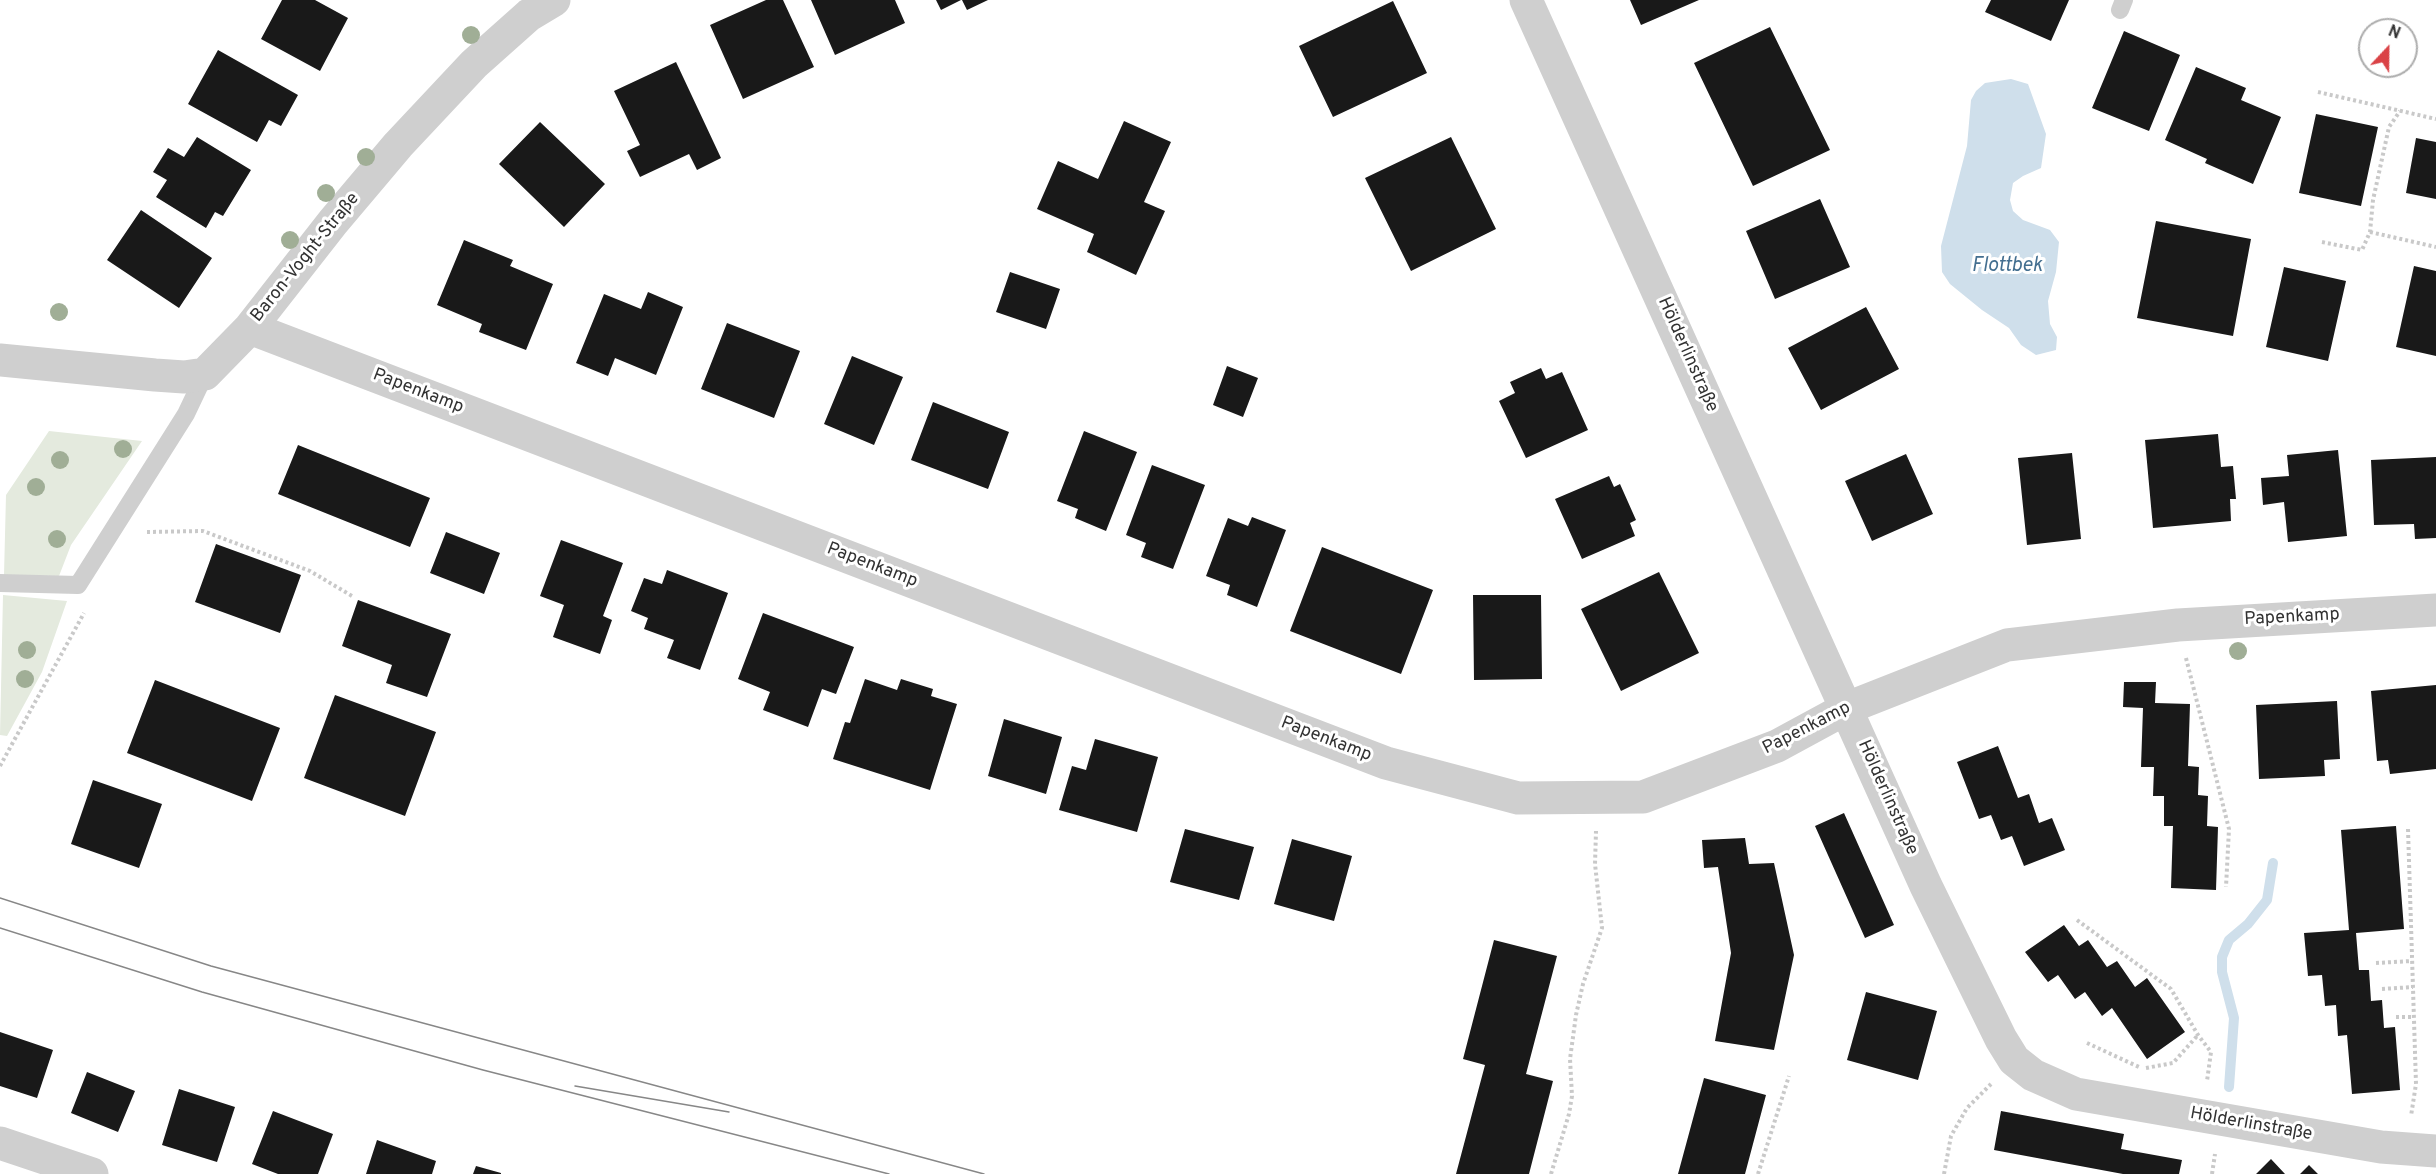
<!DOCTYPE html>
<meta charset="utf-8">
<style>
body{margin:0}
#map{position:relative;width:2436px;height:1174px;overflow:hidden;background:#fff;font-family:Overpass,sans-serif}
canvas{display:block}
.north{position:absolute;left:2358px;top:18px;width:60px;height:60px;box-sizing:border-box;background:#fff;border:2px solid #adadad;border-radius:50%;rotate:22deg;font-size:16px;font-weight:700;line-height:24px;text-align:center;color:#323232}
.north::after{content:'';display:block;margin:auto;width:21px;height:27px;background:#da4246;clip-path:polygon(50% 0,100% 100%,50% 72%,0 100%)}
</style>
<div id="map">
<canvas width="2436" height="1174"></canvas>
<div class="north">N</div>
</div>
<script>
const ctx = document.querySelector('canvas').getContext('2d');
ctx.lineJoin = 'round';
function fillPath(path, color) { ctx.fillStyle = color; ctx.fill(path, 'evenodd'); }
const shape = rows => new Path2D(rows.map(r => 'M' + r).join(''));
function stroke(path, color, width, dash) { ctx.strokeStyle = color; ctx.lineWidth = width; ctx.lineCap = dash ? 'butt' : 'round'; ctx.setLineDash(dash || []); ctx.stroke(path); }
function drawText(font, color, halo, rows, align = 'center') {
  ctx.font = font + ' Overpass,sans-serif'; ctx.lineWidth = 6; ctx.setLineDash([]); ctx.textBaseline = 'middle'; ctx.strokeStyle = halo; ctx.fillStyle = color; for (const [text, x, y, turn = 0] of rows) {
    ctx.save(); ctx.translate(x, y); ctx.rotate((+turn || 0) * Math.PI / 180); ctx.textAlign = isNaN(turn) ? turn : align; if (halo) ctx.strokeText(text, 0, 0); ctx.fillText(text, 0, 0); ctx.restore();
  }
}
fillPath(shape([
 [49,431,142,441,71,545,59,576,4,575,6,495],
 [3,595,67,601,42,672,7,736,0,735]
]), '#e4eade');
fillPath(shape([
 [2011,79,2028,84,2046,134,2041,168,2023,176,2013,183,2010,200,2013,211,2023,220,2050,230,2059,242,2056,272,2048,301,2050,324,2057,337,2056,350,2036,355,2021,345,2009,328,1982,310,1950,284,1942,272,1941,246,1967,146,1971,100,1976,91,1985,83]
]), '#cfdfeb');
stroke(shape([
 [2229,1087,2234,1018,2222,972,2222,957,2229,940,2248,924,2267,900,2273,863]
]), '#cfdfeb', 10);
fillPath(shape([
 [282,0,315,0,348,18,320,71,261,39],
 [766,0,783,0,814,67,743,99,710,25],
 [811,0,895,0,905,23,835,55],
 [936,0,961,0,941,10],
 [962,0,988,0,967,10],
 [1630,0,1699,0,1641,25],
 [1991,0,2069,0,2051,41,1985,12],
 [1393,1,1427,73,1333,117,1299,46],
 [1770,27,1830,150,1753,186,1694,63],
 [2124,31,2180,55,2149,131,2092,108],
 [218,50,298,95,281,126,269,120,257,142,188,104],
 [676,62,721,158,697,170,689,154,640,177,627,151,640,145,614,91],
 [2196,67,2246,88,2241,100,2281,117,2253,184,2205,163,2207,159,2165,140],
 [2316,114,2378,127,2361,206,2299,193],
 [1124,121,1171,142,1144,202,1165,211,1136,275,1087,252,1094,234,1037,209,1058,161,1098,179],
 [540,122,605,184,564,227,499,164],
 [197,137,251,170,223,216,215,212,206,228,156,197,167,180,153,172,168,148,184,157],
 [1451,137,1496,229,1411,271,1365,178],
 [2416,138,2436,142,2436,199,2406,193],
 [1820,199,1850,267,1775,299,1746,231],
 [141,210,212,258,179,308,107,260],
 [2156,221,2251,239,2233,336,2137,318],
 [464,240,513,260,510,266,553,284,526,350,479,332,482,324,437,305],
 [2414,266,2436,271,2436,356,2396,347],
 [2284,267,2346,281,2328,361,2266,347],
 [1010,272,1060,289,1046,329,996,312],
 [648,292,683,307,656,375,615,358,608,376,576,363,604,294,641,309],
 [1866,307,1899,369,1821,410,1788,348],
 [727,323,800,351,774,418,701,389],
 [852,356,903,377,874,445,824,424],
 [1227,366,1258,378,1243,417,1213,405],
 [1541,368,1546,379,1562,372,1588,430,1526,458,1499,401,1515,393,1510,382],
 [933,402,1009,432,988,489,911,460],
 [1084,431,1137,452,1106,531,1075,518,1078,509,1057,501],
 [2218,434,2221,467,2233,466,2236,499,2230,499,2231,521,2153,528,2145,440],
 [298,445,430,498,410,547,278,494],
 [2338,450,2347,536,2288,542,2284,502,2263,505,2261,478,2289,476,2287,455],
 [2072,453,2081,539,2027,545,2018,458],
 [1906,454,1933,514,1872,541,1845,481],
 [2436,457,2436,538,2415,539,2414,524,2374,525,2371,460],
 [1152,465,1205,485,1173,569,1141,557,1146,543,1126,535],
 [1609,476,1614,487,1620,484,1636,520,1630,523,1635,536,1582,559,1555,499],
 [1252,517,1286,530,1257,607,1227,595,1230,585,1206,576,1228,518,1248,526],
 [446,532,500,553,484,594,430,573],
 [561,540,623,563,603,616,612,620,600,654,553,637,564,605,540,596],
 [216,544,301,575,280,633,195,602],
 [1322,547,1433,590,1401,674,1290,631],
 [667,570,728,593,700,670,667,658,674,640,644,629,648,618,631,611,644,578,662,584],
 [1659,572,1699,653,1621,691,1581,609],
 [1473,595,1541,595,1542,679,1474,680],
 [358,600,451,634,427,697,386,683,392,665,342,646],
 [763,613,854,647,836,694,822,689,808,727,763,710,770,692,738,679],
 [865,679,897,690,901,679,933,689,931,696,957,704,930,790,833,759,845,722,850,723],
 [155,680,280,728,252,801,127,753],
 [2124,682,2156,682,2155,703,2190,704,2188,766,2199,767,2198,795,2208,796,2207,826,2218,827,2216,890,2171,888,2173,826,2164,826,2164,796,2153,796,2154,767,2141,767,2143,708,2123,707],
 [2436,685,2436,769,2390,774,2388,760,2377,761,2371,691],
 [335,695,436,732,405,816,304,778],
 [2337,701,2340,759,2324,760,2325,776,2259,779,2256,705],
 [1004,719,1062,737,1046,794,988,776],
 [1095,739,1158,757,1137,832,1059,810,1072,766,1086,770],
 [1998,746,2018,798,2029,794,2039,823,2052,818,2065,850,2024,866,2012,836,2001,840,1991,815,1979,819,1957,762],
 [93,780,162,804,139,868,71,844],
 [1844,813,1894,925,1865,938,1815,826],
 [2396,826,2404,929,2356,933,2359,970,2369,970,2371,1001,2382,1000,2384,1028,2395,1027,2400,1090,2352,1094,2347,1035,2338,1036,2336,1005,2325,1006,2322,975,2308,976,2304,933,2349,930,2341,830],
 [1185,829,1254,847,1239,900,1170,882],
 [1745,838,1749,864,1774,863,1794,955,1774,1050,1715,1041,1731,953,1718,867,1704,868,1702,840],
 [1292,839,1352,856,1334,921,1274,904],
 [2064,925,2079,946,2088,940,2107,967,2117,961,2135,987,2147,978,2185,1032,2147,1059,2112,1008,2102,1016,2085,992,2075,999,2058,975,2048,982,2025,952],
 [1494,940,1557,956,1526,1074,1553,1081,1529,1174,1456,1174,1485,1065,1463,1059],
 [1866,992,1937,1011,1918,1080,1847,1060],
 [0,1032,53,1050,37,1098,0,1086],
 [87,1072,135,1091,118,1132,71,1113],
 [1704,1078,1766,1095,1745,1174,1678,1174],
 [179,1089,235,1107,217,1162,162,1145],
 [273,1111,333,1134,318,1174,278,1174,252,1164],
 [2001,1111,2124,1134,2121,1149,2182,1160,2179,1174,2123,1174,1994,1150],
 [377,1140,436,1161,432,1174,366,1174],
 [2271,1159,2285,1174,2256,1174],
 [2309,1165,2318,1174,2300,1174],
 [476,1166,501,1173,501,1174,473,1174]
]), '#191919');
stroke(shape([
 [2318,92,2436,119],
 [2370,232,2436,247],
 [2322,242,2362,250,2370,232,2373,200,2389,127,2400,111],
 [147,532,203,531,310,571,352,596],
 [2186,658,2229,829,2226,887],
 [0,766,84,613],
 [2408,829,2416,1084,2411,1116],
 [2077,920,2171,989,2198,1035,2211,1052,2207,1081],
 [2376,963,2412,961],
 [2382,989,2413,987],
 [2396,1017,2414,1017],
 [2087,1043,2139,1067],
 [2146,1068,2173,1063,2198,1035],
 [1551,1174,1569,1114,1572,1096,1570,1059,1576,1015,1583,984,1602,928,1595,864,1596,831],
 [1758,1174,1789,1076],
 [1944,1174,1951,1136,1967,1108,1991,1084],
 [2212,1174,2215,1154]
]), '#c9c9c9', 4, [3, 3]);
stroke(shape([
 [2120,10,2124,0],
 [0,583,78,585,186,414,205,374]
]), '#cfcfcf', 18);
stroke(shape([
 [1526,0,1926,886,2001,1039,2014,1060,2033,1075,2076,1094,2381,1147,2436,1151],
 [250,328,1386,763,1518,798,1643,797,1777,746,1847,708,2007,645,2178,625,2436,610],
 [0,360,155,375,184,377,205,374,250,328,333,222,398,145,474,64,529,15,554,0],
 [0,1143,92,1174]
]), '#cfcfcf', 33);
stroke(shape([
 [0,898,211,966,984,1174],
 [0,928,202,992,483,1070,889,1174],
 [575,1086,729,1112]
]), '#878787', 1.5);
ctx.fillStyle = '#a0ae96';
for (const [x, y] of [
 [471,35],
 [366,157],
 [326,193],
 [290,240],
 [59,312],
 [123,449],
 [60,460],
 [36,487],
 [57,539],
 [27,650],
 [2238,651],
 [25,679]
]) { ctx.beginPath(); ctx.arc(x, y, 9, 0, 2 * Math.PI); ctx.fill(); }
drawText('18px', '#323232', '#fff', [
 ["Baron-Voght-Straße",306,258,-51],
 ["Hölderlinstraße",1687,355,66],
 ["Papenkamp",418,392,21],
 ["Papenkamp",872,566,21],
 ["Papenkamp",2292,618,-3],
 ["Papenkamp",1807,729,-27],
 ["Papenkamp",1326,740,21],
 ["Hölderlinstraße",1887,798,66],
 ["Hölderlinstraße",2251,1125,10]
]);
drawText('italic 20px', '#446f90', '#fff', [
 ["Flottbek",2007,267]
]);
</script>
